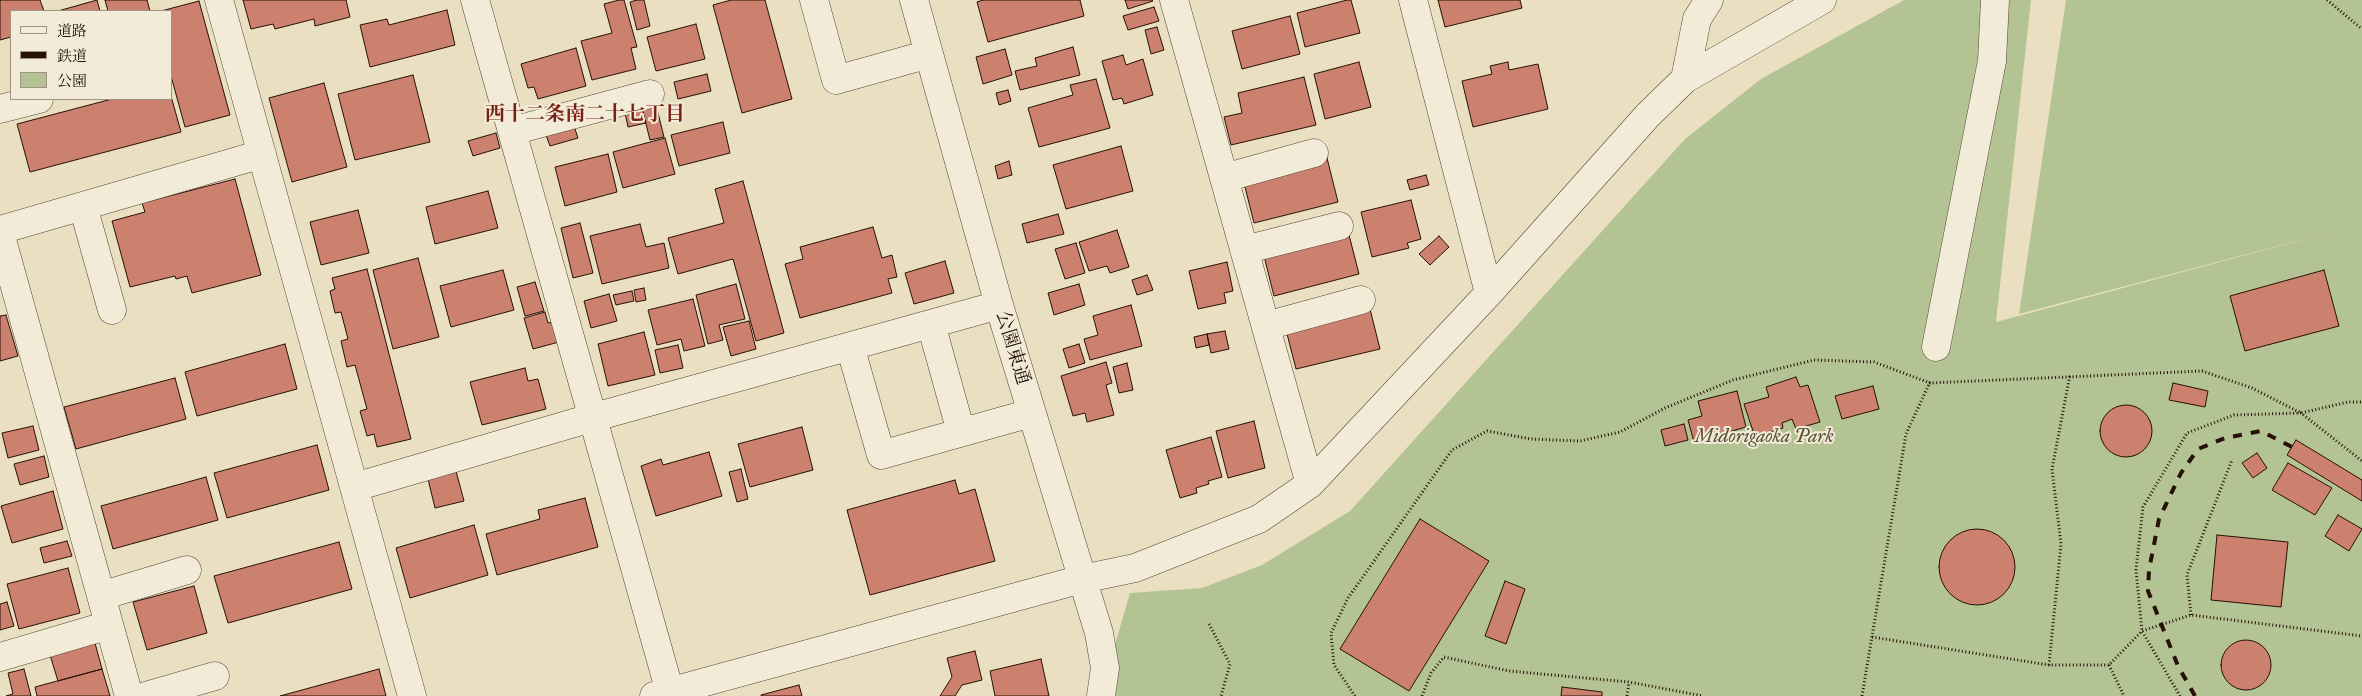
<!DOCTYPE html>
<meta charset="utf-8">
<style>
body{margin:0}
#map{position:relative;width:2362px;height:696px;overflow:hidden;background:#eae0c1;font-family:"IM FELL Great Primer","Noto Serif JP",serif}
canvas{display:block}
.legend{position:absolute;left:10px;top:10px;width:162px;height:90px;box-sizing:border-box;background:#f1ebd7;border:1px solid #a09384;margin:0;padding:6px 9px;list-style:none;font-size:15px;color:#261007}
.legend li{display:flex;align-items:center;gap:10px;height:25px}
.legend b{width:25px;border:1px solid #a09384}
</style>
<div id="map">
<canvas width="2362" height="696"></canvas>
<ul class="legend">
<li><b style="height:6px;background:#f1ebd7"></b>道路</li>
<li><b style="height:6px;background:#261007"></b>鉄道</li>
<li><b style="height:14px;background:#b4c394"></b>公園</li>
</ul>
</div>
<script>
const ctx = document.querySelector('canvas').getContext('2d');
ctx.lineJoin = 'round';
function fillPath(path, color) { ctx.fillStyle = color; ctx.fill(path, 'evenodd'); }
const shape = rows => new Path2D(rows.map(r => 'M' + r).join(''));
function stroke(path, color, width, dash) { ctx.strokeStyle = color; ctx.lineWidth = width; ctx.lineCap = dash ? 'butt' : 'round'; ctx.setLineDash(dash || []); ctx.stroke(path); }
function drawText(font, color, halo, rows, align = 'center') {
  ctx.font = font + ' "IM FELL Great Primer","Noto Serif JP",serif'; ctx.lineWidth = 4; ctx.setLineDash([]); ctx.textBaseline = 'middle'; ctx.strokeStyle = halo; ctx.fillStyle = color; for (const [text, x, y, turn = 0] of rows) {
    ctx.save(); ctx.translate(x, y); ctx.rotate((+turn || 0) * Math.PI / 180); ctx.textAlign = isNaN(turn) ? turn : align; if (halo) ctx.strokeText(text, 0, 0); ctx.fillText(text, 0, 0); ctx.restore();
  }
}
fillPath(shape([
 [1904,0,2031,0,1996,322,2339,230,2019,314,2066,0,2362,0,2362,696,1100,696,1130,593,1202,588,1262,565,1350,511,1685,139,1761,79]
]), '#b4c394');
const building = shape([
 [0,0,40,0,44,11,11,11,11,37,0,40,0,0],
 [97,0,100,11,58,11,97,0],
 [105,0,147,0,150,11,108,11,105,0],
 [243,0,346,0,350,17,315,26,314,19,275,29,273,24,251,29,243,0],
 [619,0,624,0,637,47,631,48,636,69,592,80,581,41,612,33,604,4,619,0],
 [637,0,644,0,650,26,637,30,630,2,637,0],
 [731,0,765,0,792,99,742,113,713,5,731,0],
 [983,0,1080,0,1084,16,988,42,977,2,983,0],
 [1125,0,1152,0,1153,1,1128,9,1125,0],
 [1347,0,1351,0,1360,33,1305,47,1297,13,1347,0],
 [1438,0,1520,0,1522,8,1445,27,1438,0],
 [199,1,230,115,185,127,171,76,171,11,161,11,199,1],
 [1154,7,1159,21,1128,30,1123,16,1154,7],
 [447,10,455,45,370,67,360,25,387,19,389,25,447,10],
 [1290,16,1300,54,1242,69,1232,31,1290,16],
 [696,24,705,59,656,71,647,37,696,24],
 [1157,27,1164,50,1151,54,1145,30,1157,27],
 [1073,47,1080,75,1020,90,1015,71,1037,66,1035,58,1073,47],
 [576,48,586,86,538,99,534,87,528,88,521,64,576,48],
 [1005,49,1012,75,983,84,976,57,1005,49],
 [1123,55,1126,65,1143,59,1153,95,1124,104,1122,98,1113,100,1102,61,1123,55],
 [1359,62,1371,107,1325,119,1314,74,1359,62],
 [1508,62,1509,70,1538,64,1548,109,1473,127,1462,81,1492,74,1490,66,1508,62],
 [707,74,711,91,678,99,674,82,707,74],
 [413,75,430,142,355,160,338,94,413,75],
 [1304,77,1316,125,1231,145,1224,117,1242,113,1238,93,1304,77],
 [1096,79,1110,128,1039,147,1028,108,1073,95,1070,85,1096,79],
 [324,83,347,167,292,182,269,98,324,83],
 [1008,90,1011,101,999,105,996,93,1008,90],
 [171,96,181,132,30,172,17,124,112,99,171,99,171,96],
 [656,105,664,137,650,140,642,108,656,105],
 [642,108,646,123,628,127,625,113,642,108],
 [723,122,730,153,679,166,671,135,723,122],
 [574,126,578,138,550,146,546,135,574,126],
 [496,133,500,148,473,156,468,141,496,133],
 [665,138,675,174,623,188,613,152,665,138],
 [1121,146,1133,191,1066,209,1053,165,1121,146],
 [608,154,617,192,565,206,555,167,608,154],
 [1327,158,1338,202,1254,223,1243,179,1327,158],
 [1009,161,1012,175,998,179,995,166,1009,161],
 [1426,175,1429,185,1410,190,1407,180,1426,175],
 [235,179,261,275,192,293,187,276,176,279,175,276,130,287,112,221,145,212,142,203,235,179],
 [743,181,784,333,756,341,733,259,678,274,668,238,724,223,715,189,743,181],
 [488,191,498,228,435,244,426,207,488,191],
 [1411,200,1421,239,1407,243,1409,248,1372,257,1361,212,1411,200],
 [358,210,369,253,321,265,310,222,358,210],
 [1058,214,1064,234,1027,243,1022,224,1058,214],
 [580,223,593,273,573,278,561,228,580,223],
 [640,224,646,247,664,243,669,268,602,284,590,236,640,224],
 [873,227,882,258,892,255,897,277,888,279,892,293,800,318,785,264,803,259,800,247,873,227],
 [1117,230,1129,267,1110,273,1107,266,1089,271,1079,242,1117,230],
 [1348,231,1359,274,1274,296,1263,252,1348,231],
 [1439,236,1449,247,1430,265,1419,254,1439,236],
 [1076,243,1085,273,1065,279,1055,249,1076,243],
 [418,258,439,337,393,349,373,270,418,258],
 [945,261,954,293,914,304,905,273,945,261],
 [1227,262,1233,291,1224,293,1226,303,1198,309,1189,271,1227,262],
 [367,269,411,439,377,447,374,434,367,436,360,411,367,409,355,365,347,367,341,341,348,339,341,312,335,313,330,291,335,289,332,278,367,269],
 [503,270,514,310,451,327,440,286,503,270],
 [2324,270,2339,326,2245,351,2230,296,2324,270],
 [1147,275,1153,290,1137,295,1132,280,1147,275],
 [535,282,544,311,525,316,517,287,535,282],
 [736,284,745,319,719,325,723,340,708,344,696,295,736,284],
 [1079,284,1085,305,1054,315,1048,293,1079,284],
 [644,288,646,300,636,302,634,290,644,288],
 [632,291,634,301,616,305,613,295,632,291],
 [609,294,617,321,591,328,584,301,609,294],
 [693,299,705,346,684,351,681,339,657,345,648,310,693,299],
 [1131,305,1142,346,1090,360,1084,339,1098,335,1093,316,1131,305],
 [1369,305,1380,349,1296,369,1285,326,1369,305],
 [545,312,548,323,553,322,559,342,533,349,524,318,545,312],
 [6,315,18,356,0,361,0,316,6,315],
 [749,321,756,349,731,356,723,327,749,321],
 [1225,331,1229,349,1211,353,1207,334,1225,331],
 [644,332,655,375,608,386,598,344,644,332],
 [1207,334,1209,345,1196,348,1194,337,1207,334],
 [285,344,297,389,197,416,185,372,285,344],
 [1079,344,1085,363,1069,368,1063,349,1079,344],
 [678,345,683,368,660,373,655,350,678,345],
 [1106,362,1112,383,1106,385,1114,415,1087,422,1085,413,1073,416,1061,376,1106,362],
 [1127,363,1133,390,1119,393,1113,367,1127,363],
 [525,368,528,381,538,379,546,409,482,425,470,382,525,368],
 [1796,377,1800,387,1808,385,1820,422,1796,429,1792,419,1782,423,1783,428,1755,437,1744,404,1769,397,1766,387,1796,377],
 [175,378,186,419,76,449,64,407,175,378],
 [2173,383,2208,391,2205,407,2169,400,2173,383],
 [1873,386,1879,409,1842,419,1835,396,1873,386],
 [1737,391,1746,427,1694,442,1688,420,1702,416,1698,401,1737,391],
 '2100 431a26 26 0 1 1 52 0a26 26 0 1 1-52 0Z',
 [1254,421,1265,468,1228,478,1216,431,1254,421],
 [1684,424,1688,440,1665,446,1661,430,1684,424],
 [33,426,39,450,8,458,2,433,33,426],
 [802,427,813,470,750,487,738,444,802,427],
 [1211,437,1222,477,1208,481,1209,484,1196,488,1197,493,1180,498,1166,450,1211,437],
 [2296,440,2362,480,2362,501,2287,455,2296,440],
 [317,445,329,490,227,518,214,473,317,445],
 [709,452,722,496,656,516,641,466,661,459,663,465,709,452],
 [2257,453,2267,468,2253,478,2242,463,2257,453],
 [44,456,49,477,20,485,14,464,44,456],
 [2288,463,2332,488,2315,515,2272,490,2288,463],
 [741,469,748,499,737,502,729,472,741,469],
 [456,471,464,501,435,508,428,479,456,471],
 [206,477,218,520,113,549,101,506,206,477],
 [955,480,959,494,975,489,995,561,870,595,847,510,955,480],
 [53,491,63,529,12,543,1,506,53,491],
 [585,498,598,547,497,575,486,534,540,519,538,510,585,498],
 [2338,515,2362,529,2349,551,2325,536,2338,515],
 [1420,519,1489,561,1409,691,1340,649,1420,519],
 [474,525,488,575,410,598,396,548,474,525],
 '1939 567a38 38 0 1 1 76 0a38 38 0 1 1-76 0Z',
 [2217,535,2288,542,2281,607,2211,600,2217,535],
 [67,541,72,556,44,563,40,548,67,541],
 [339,542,352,589,228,623,214,576,339,542],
 [68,568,80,613,19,629,7,584,68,568],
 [1505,581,1525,589,1506,644,1485,636,1505,581],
 [194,586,207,633,147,650,133,602,194,586],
 [7,602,14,626,0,630,0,604,7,602],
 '2221 665a25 25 0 1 1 50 0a25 25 0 1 1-50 0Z',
 [95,643,102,669,58,681,50,655,95,643],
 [975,651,982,680,962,685,955,696,940,696,952,677,947,658,975,651],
 [1041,659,1049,696,995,696,990,671,1041,659],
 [24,669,31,696,6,696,13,694,8,673,24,669],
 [102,669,110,696,37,696,35,687,102,669],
 [379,669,386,696,280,696,379,669],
 [799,685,802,696,761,696,761,695,799,685],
 [1562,687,1602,692,1602,696,1561,696,1562,687]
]);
fillPath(building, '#cc816f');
stroke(building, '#261007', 1);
const minor = shape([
 [219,0,412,696],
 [475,0,670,692],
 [814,0,836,80,929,54],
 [914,0,999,305,1099,633,1105,668,1101,696],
 [1174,0,1310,484],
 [1413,0,1489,293],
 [1685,79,1697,19,1709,0],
 [0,109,39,99],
 [512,131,650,94],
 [1224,178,1314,153],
 [83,206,112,310],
 [0,230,262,154],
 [0,233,129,696],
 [1244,250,1339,226],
 [931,324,961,432],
 [1266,326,1361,300],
 [850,346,881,455,1031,413],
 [1936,347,1992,61,1995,0],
 [355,487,591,418,999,305],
 [101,596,187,570],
 [0,657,109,625],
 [146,696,215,676],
 [654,696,1082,579,1135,568,1259,519,1310,484,1489,293,1648,115,1685,79,1822,0]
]);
stroke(minor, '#574436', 29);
stroke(shape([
 [2327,0,2362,29],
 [2191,615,2187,575,2232,460],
 [1209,624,1230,664,1221,696],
 [1872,637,2049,665,2109,665,2142,631,2191,615,2362,636],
 [2049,665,2061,544,2052,469,2070,375],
 [2109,665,2124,696],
 [1355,696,1334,665,1331,633,1348,598,1452,450,1487,431,1531,439,1580,441,1620,432,1665,408,1733,380,1814,360,1874,362,1930,383,2202,371,2252,388,2301,413,2348,402,2362,402],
 [1422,696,1431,673,1444,657,1509,671,1629,682,1703,696],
 [1627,696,1629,682],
 [1862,696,1906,434,1930,382],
 [2180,696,2142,631,2136,570,2143,507,2187,433,2234,415,2301,413,2362,461]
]), '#261007', 3, [1, 2.5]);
stroke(minor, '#f1ebd7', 28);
stroke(shape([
 [2195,696,2178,666,2148,591,2149,570,2159,519,2181,473,2198,449,2225,438,2261,431,2292,447]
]), '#261007', 4, [9, 9]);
drawText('19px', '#261007', '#f1ebd7', [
 ["公園東通",1012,348,73]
]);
drawText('italic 19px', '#584f38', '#f1ebd7', [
 ["Midorigaoka Park",1764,437]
]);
drawText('bold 20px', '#7a1f14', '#f1ebd7', [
 ["西十二条南二十七丁目",585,115]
]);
</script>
